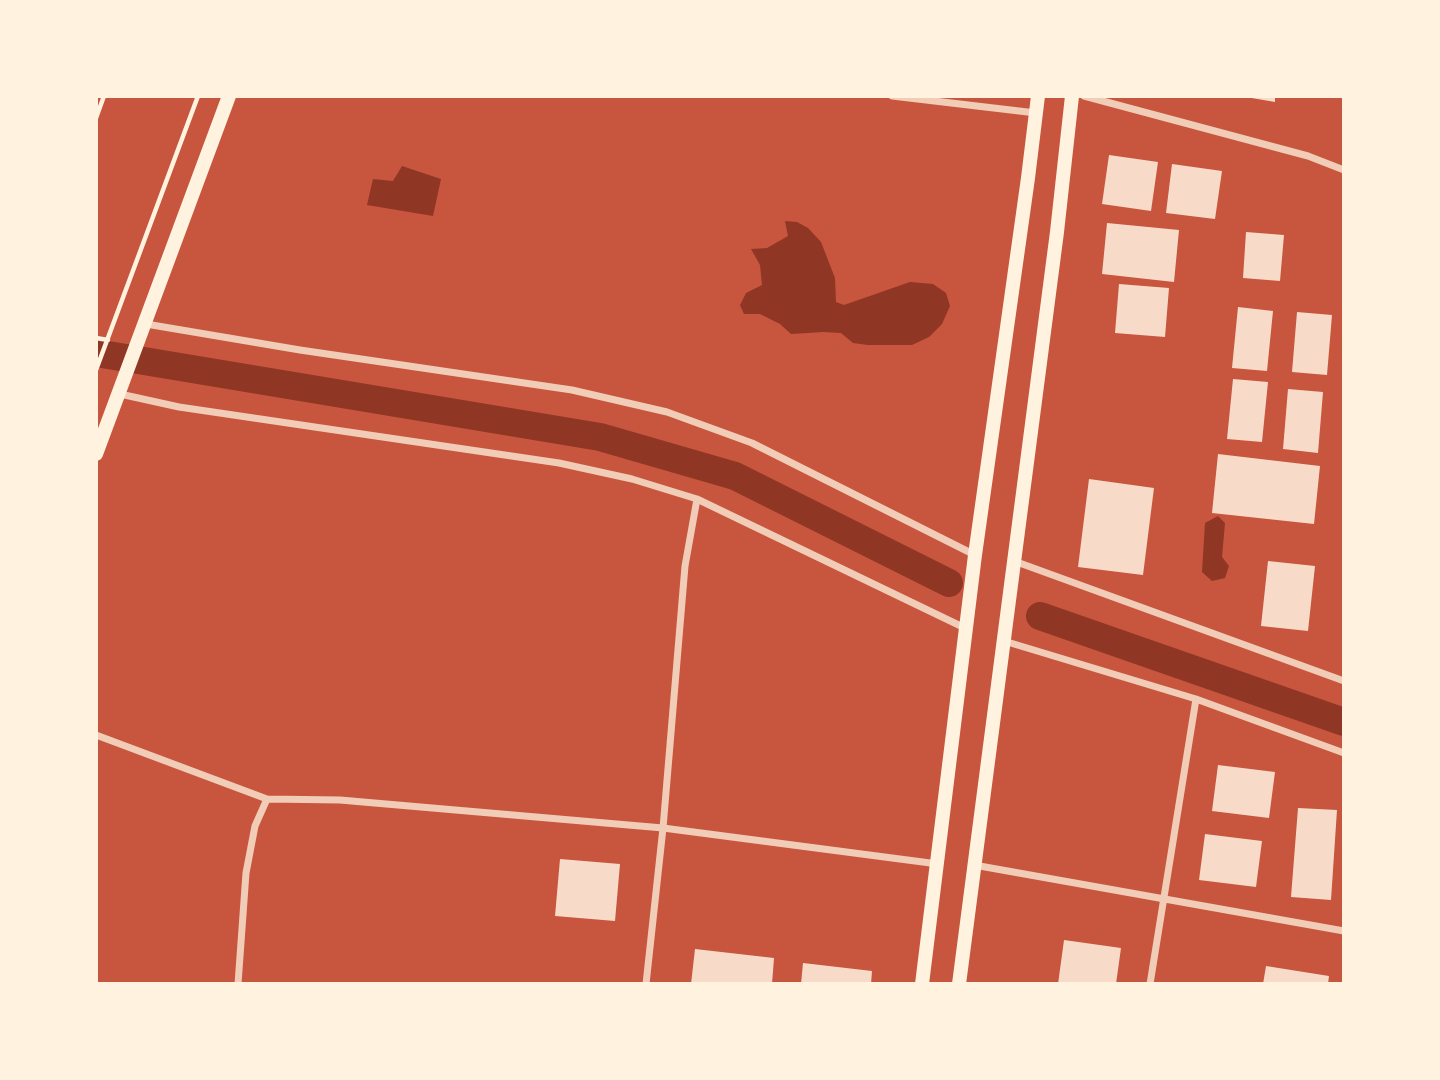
<!DOCTYPE html>
<style>
body{margin:0}
#map{position:relative;width:1440px;height:1080px;overflow:hidden;background:#c8553d;font-family:"Varela Round",sans-serif}
canvas{display:block}
.frame{position:absolute;inset:0;border:98px solid #fff3e0;pointer-events:none}
</style>
<div id="map">
<canvas width="1440" height="1080"></canvas>
<div class="frame"></div>
</div>
<script>
const ctx = document.querySelector('canvas').getContext('2d');
ctx.lineJoin = 'round';
function fillPath(path, color) { ctx.fillStyle = color; ctx.fill(path, 'evenodd'); }
const shape = rows => new Path2D(rows.map(r => 'M' + r).join(''));
function stroke(path, color, width, dash) { ctx.strokeStyle = color; ctx.lineWidth = width; ctx.lineCap = dash ? 'butt' : 'round'; ctx.setLineDash(dash || []); ctx.stroke(path); }
fillPath(shape([
 [402,166,441,179,433,216,367,205,373,179,393,181],
 [785,221,797,222,808,228,821,242,835,278,836,302,844,305,910,282,933,284,946,293,950,306,942,324,929,337,912,345,868,345,853,343,841,333,823,332,791,334,780,324,760,314,744,314,740,305,746,293,762,285,760,265,751,249,767,248,788,236],
 [1218,516,1225,523,1222,557,1229,566,1225,578,1212,581,1202,572,1205,523]
]), '#8f3625');
stroke(shape([
 [96,353,600,437,735,476,949,583],
 [1040,616,1344,722]
]), '#8f3625', 28);
fillPath(shape([
 [1240,96,1275,96,1275,102],
 [1109,155,1158,162,1151,211,1102,204],
 [1172,164,1222,171,1215,219,1166,213],
 [1107,223,1179,230,1174,282,1102,274],
 [1246,232,1284,235,1280,281,1243,278],
 [1119,284,1169,288,1165,337,1115,333],
 [1238,307,1273,311,1267,371,1232,368],
 [1297,312,1332,315,1327,375,1292,372],
 [1233,379,1268,382,1262,442,1227,439],
 [1288,389,1323,392,1318,453,1283,449],
 [1218,454,1320,466,1314,524,1212,513],
 [1089,479,1154,488,1143,575,1078,567],
 [1268,561,1315,566,1308,631,1261,626],
 [1218,765,1275,772,1269,818,1212,811],
 [1298,808,1337,810,1331,900,1291,897],
 [1205,834,1262,841,1256,887,1199,880],
 [560,859,620,864,615,921,555,916],
 [1064,940,1121,948,1116,984,1058,984],
 [695,949,774,958,772,984,691,984],
 [803,963,872,971,871,984,801,984],
 [1266,966,1329,976,1328,984,1263,984]
]), '#f7dbc8');
stroke(shape([
 [96,118,104,96],
 [96,338,108,340],
 [96,370,198,96]
]), '#fff3e0', 4.5);
stroke(shape([
 [892,96,1036,113],
 [1084,96,1308,156,1344,170],
 [146,324,300,350,572,390,667,412,752,443,975,555],
 [120,394,179,407,559,463,632,479,697,499,967,629],
 [1014,561,1344,681],
 [1004,641,1196,699,1344,753],
 [96,735,267,799,340,800,663,828,938,864],
 [974,865,1344,931],
 [238,984,246,873,255,826,267,799],
 [646,984,663,828,685,566,697,499],
 [1150,984,1196,699]
]), '#f1ccb7', 7);
stroke(shape([
 [96,454,229,96],
 [922,984,975,555,1028,178,1038,96],
 [959,984,1057,232,1072,96]
]), '#fff3e0', 14);
</script>
